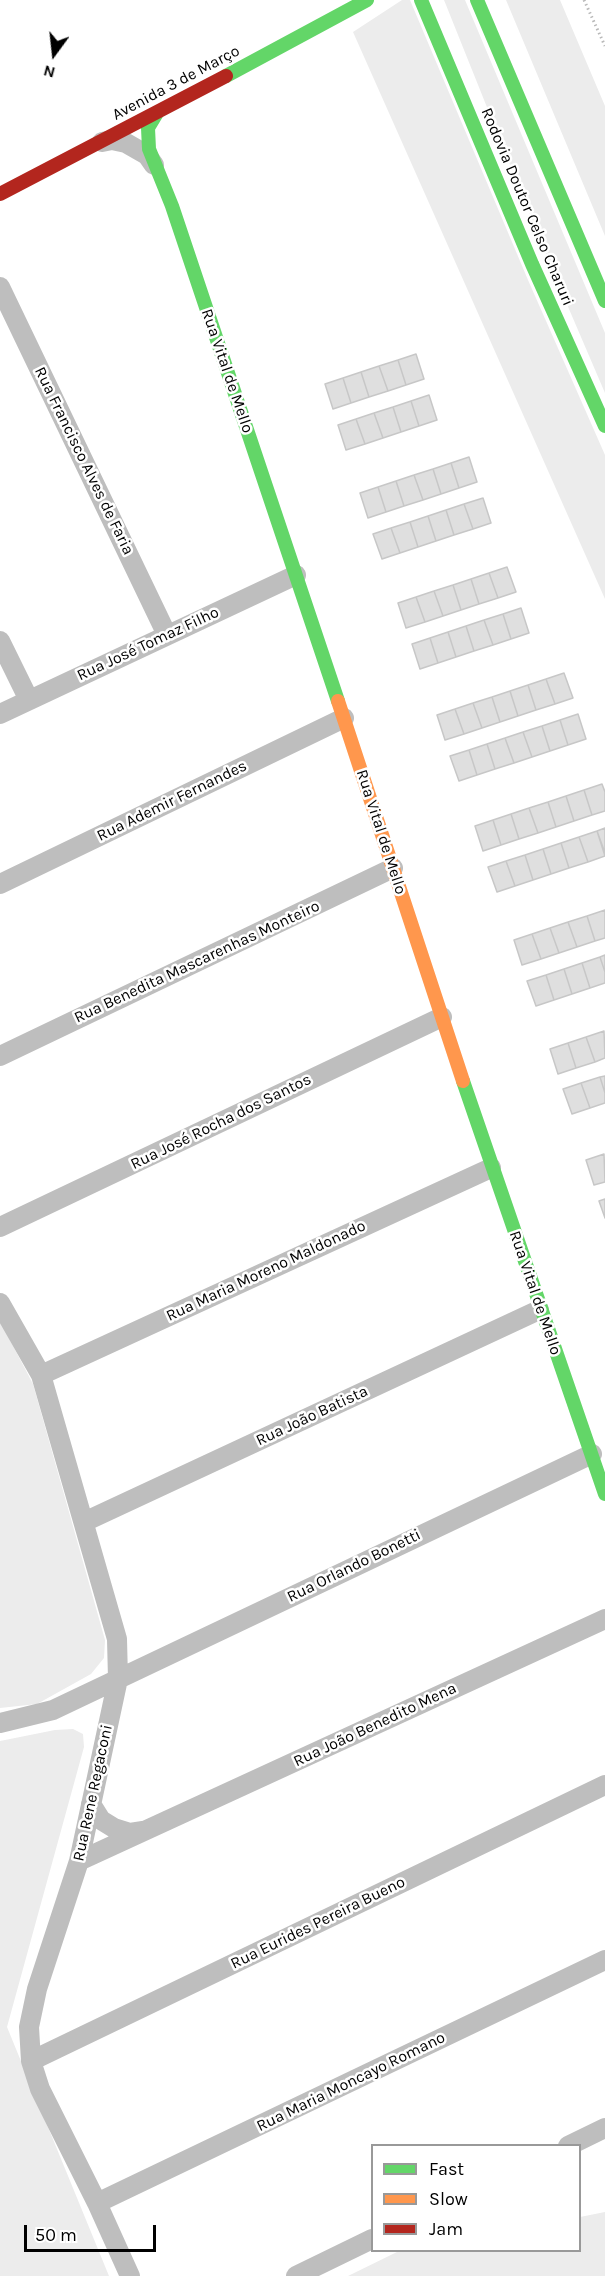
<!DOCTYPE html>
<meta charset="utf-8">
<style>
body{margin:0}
#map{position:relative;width:605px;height:2276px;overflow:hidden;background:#fff;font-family:Karla,sans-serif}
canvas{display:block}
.legend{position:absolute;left:371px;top:2144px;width:210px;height:108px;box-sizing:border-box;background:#fff;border:2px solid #999;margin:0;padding:8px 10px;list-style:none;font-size:18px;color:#000}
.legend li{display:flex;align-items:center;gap:12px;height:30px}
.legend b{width:30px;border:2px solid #999}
.north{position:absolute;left:24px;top:24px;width:60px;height:60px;-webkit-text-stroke:4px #fff;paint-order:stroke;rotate:195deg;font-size:16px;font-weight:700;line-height:24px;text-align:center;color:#000}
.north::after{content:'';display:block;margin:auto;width:21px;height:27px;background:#000;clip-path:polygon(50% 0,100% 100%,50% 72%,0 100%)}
.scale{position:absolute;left:24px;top:2225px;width:132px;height:27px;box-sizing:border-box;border:3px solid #000;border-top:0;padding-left:8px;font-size:18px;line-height:21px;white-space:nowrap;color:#000;-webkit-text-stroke:4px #fff;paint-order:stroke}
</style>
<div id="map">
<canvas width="605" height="2276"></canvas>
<ul class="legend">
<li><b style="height:8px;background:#63d668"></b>Fast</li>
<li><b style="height:8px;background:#ff974d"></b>Slow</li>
<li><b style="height:8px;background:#b3261e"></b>Jam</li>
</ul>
<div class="north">N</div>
<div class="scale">50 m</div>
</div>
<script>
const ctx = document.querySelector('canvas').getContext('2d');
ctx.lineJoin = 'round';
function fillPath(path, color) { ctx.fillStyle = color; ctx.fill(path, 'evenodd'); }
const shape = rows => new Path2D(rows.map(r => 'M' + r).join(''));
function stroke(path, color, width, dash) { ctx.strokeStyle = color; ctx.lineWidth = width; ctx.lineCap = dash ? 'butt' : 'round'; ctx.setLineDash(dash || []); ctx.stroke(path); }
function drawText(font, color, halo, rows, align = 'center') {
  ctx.font = font + ' Karla,sans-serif'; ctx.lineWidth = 5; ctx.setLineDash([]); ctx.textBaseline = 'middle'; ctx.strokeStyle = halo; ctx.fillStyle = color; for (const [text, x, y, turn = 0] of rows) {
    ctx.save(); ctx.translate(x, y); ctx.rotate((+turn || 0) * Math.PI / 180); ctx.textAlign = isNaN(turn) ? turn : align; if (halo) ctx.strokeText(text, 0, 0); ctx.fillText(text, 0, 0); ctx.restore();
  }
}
fillPath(shape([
 [402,0,410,0,528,280,605,455,605,599,353,32],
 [444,0,465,0,605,333,605,393,551,267],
 [506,0,560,0,605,106,605,236],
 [0,1321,33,1384,105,1640,104,1658,91,1674,37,1704,0,1708],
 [73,1729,83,1734,84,1747,7,2027,109,2276,0,2276,0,1741,55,1730],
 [605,2212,605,2276,348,2276,399,2251,580,2250,580,2217]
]), '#ececec');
const building = shape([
 [416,354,424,379,406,385,398,360,416,354],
 [398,360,406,385,388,391,379,366,398,360],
 [379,366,388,391,369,397,361,372,379,366],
 [361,372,369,397,351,403,343,378,361,372],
 [343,378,351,403,333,409,325,384,343,378],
 [429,395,437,420,419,426,411,401,429,395],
 [411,401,419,426,401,432,393,407,411,401],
 [393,407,401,432,383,438,374,413,393,407],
 [374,413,383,438,365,444,356,419,374,413],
 [356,419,365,444,346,450,338,425,356,419],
 [469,457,477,482,459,488,451,463,469,457],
 [451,463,459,488,441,494,433,469,451,463],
 [433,469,441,494,423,500,414,475,433,469],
 [414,475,423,500,404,506,396,481,414,475],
 [396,481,404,506,386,512,378,487,396,481],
 [378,487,386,512,368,518,360,493,378,487],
 [483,498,491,523,473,529,464,504,483,498],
 [464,504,473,529,454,535,446,510,464,504],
 [446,510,454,535,436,541,428,516,446,510],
 [428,516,436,541,418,547,410,522,428,516],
 [410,522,418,547,400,553,391,528,410,522],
 [391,528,400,553,382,559,373,534,391,528],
 [507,567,516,592,498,598,489,573,507,567],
 [489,573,498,598,479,604,471,579,489,573],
 [471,579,479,604,461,610,453,585,471,579],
 [453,585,461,610,443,616,434,591,453,585],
 [434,591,443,616,425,622,416,597,434,591],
 [416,597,425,622,406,628,398,603,416,597],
 [521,608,529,633,511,639,503,614,521,608],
 [503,614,511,639,493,645,484,620,503,614],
 [484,620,493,645,474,651,466,626,484,620],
 [466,626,474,651,456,657,448,632,466,626],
 [448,632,456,657,438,663,430,638,448,632],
 [430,638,438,663,420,669,412,644,430,638],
 [564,673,573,698,555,704,546,679,564,673],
 [546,679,555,704,536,710,528,685,546,679],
 [528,685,536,710,518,716,510,691,528,685],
 [510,691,518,716,500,722,492,697,510,691],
 [492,697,500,722,482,728,473,703,492,697],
 [473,703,482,728,464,734,455,709,473,703],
 [455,709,464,734,445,740,437,715,455,709],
 [578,714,586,739,568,745,560,720,578,714],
 [560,720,568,745,550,751,542,726,560,720],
 [542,726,550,751,532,757,523,732,542,726],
 [523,732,532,757,514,763,505,738,523,732],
 [505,738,514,763,495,769,487,744,505,738],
 [487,744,495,769,477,775,469,750,487,744],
 [469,750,477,775,459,781,450,756,469,750],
 [602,784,605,792,605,811,592,815,584,790,602,784],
 [584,790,592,815,574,821,566,796,584,790],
 [566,796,574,821,556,827,548,802,566,796],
 [548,802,556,827,538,833,529,808,548,802],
 [529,808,538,833,519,839,511,814,529,808],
 [511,814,519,839,501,845,493,820,511,814],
 [493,820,501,845,483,851,475,826,493,820],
 [605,828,605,853,597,831,605,828],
 [597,831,605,856,588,862,579,837,597,831],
 [579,837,588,862,569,868,561,843,579,837],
 [561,843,569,868,551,874,543,849,561,843],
 [543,849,551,874,533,880,525,855,543,849],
 [525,855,533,880,515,886,506,861,525,855],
 [506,861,515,886,497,892,488,867,506,861],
 [605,910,605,938,595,941,587,916,605,910],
 [587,916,595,941,577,947,568,922,587,916],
 [568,922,577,947,559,953,550,928,568,922],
 [550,928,559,953,541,959,532,934,550,928],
 [532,934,541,959,522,965,514,940,532,934],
 [605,955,605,972,600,957,605,955],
 [600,957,605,972,605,983,590,988,582,963,600,957],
 [582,963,590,988,572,994,564,969,582,963],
 [564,969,572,994,554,1000,546,975,564,969],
 [546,975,554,1000,536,1006,527,981,546,975],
 [604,1031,605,1058,595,1062,586,1037,604,1031],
 [586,1037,595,1062,576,1068,568,1043,586,1037],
 [568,1043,576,1068,558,1074,550,1049,568,1043],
 [605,1076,605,1093,600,1077,605,1076],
 [600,1077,605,1093,605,1103,590,1108,581,1083,600,1077],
 [581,1083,590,1108,572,1114,563,1089,581,1083],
 [604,1154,605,1182,594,1185,586,1160,604,1154],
 [605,1199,605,1218,599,1201,605,1199]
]);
fillPath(building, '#dfdfdf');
stroke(building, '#c7c7c7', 1.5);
stroke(shape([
 [584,0,605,46]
]), '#b9b9b9', 3, [1.5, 3]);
stroke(shape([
 [102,142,112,140,126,143,147,155,154,165],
 [0,287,167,635],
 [0,641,29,700],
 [0,714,296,575],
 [0,884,344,718],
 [0,1056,393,868],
 [0,1227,442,1017],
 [0,1303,41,1375,117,1639,118,1679,79,1861,37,1989,29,2027,31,2061,40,2089,97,2203,130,2276],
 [41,1375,491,1168],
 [84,1522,539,1310],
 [0,1723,53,1710,592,1454],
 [91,1804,101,1820,114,1828,130,1833,143,1831],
 [79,1861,605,1619],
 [31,2061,605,1785],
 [568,2146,605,2128],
 [97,2203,605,1960],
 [296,2276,372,2239]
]), '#bebebe', 20);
stroke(shape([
 [421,0,532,264,605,426],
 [477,0,605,301],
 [226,76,367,0],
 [157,113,148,128,149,149,172,206,338,701],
 [463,1081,605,1494]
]), '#63d668', 14);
stroke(shape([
 [338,701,463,1081]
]), '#ff974d', 14);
stroke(shape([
 [0,194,226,76]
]), '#b3261e', 14);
drawText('16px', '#000', '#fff', [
 ["Avenida 3 de Março",176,83,-28],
 ["Rodovia Doutor Celso Charuri",527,207,67],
 ["Rua Vital de Mello",227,371,71],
 ["Rua Francisco Alves de Faria",84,461,64],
 ["Rua José Tomaz Filho",148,644,-25],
 ["Rua Ademir Fernandes",172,801,-26],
 ["Rua Vital de Mello",381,832,72],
 ["Rua Benedita Mascarenhas Monteiro",197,962,-25],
 ["Rua José Rocha dos Santos",221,1122,-26],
 ["Rua Maria Moreno Maldonado",266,1271,-25],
 ["Rua Vital de Mello",535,1293,71],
 ["Rua João Batista",312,1416,-25],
 ["Rua Orlando Bonetti",354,1566,-26],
 ["Rua João Benedito Mena",375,1725,-25],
 ["Rua Rene Regaconi",93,1793,-78],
 ["Rua Eurides Pereira Bueno",318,1923,-26],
 ["Rua Maria Moncayo Romano",351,2082,-26]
]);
</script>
